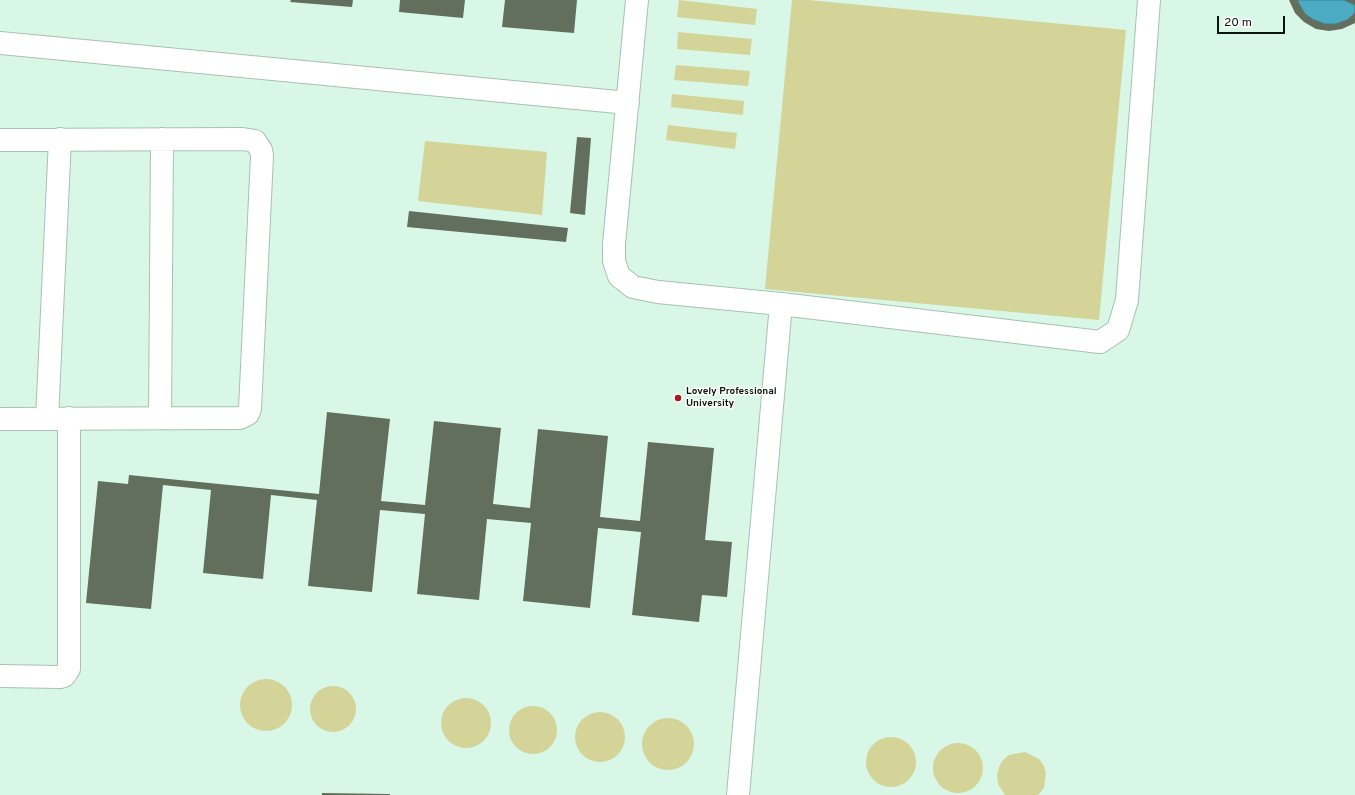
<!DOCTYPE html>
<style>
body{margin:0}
#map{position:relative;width:1355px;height:795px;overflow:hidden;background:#f1fff7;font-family:Overpass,sans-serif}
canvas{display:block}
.scale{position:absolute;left:1217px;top:16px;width:68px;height:18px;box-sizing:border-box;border:2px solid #0c1410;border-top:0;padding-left:5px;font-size:12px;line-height:14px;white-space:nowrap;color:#0c1410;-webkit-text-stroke:3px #fff;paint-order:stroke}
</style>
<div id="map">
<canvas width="1355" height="795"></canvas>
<div class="scale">20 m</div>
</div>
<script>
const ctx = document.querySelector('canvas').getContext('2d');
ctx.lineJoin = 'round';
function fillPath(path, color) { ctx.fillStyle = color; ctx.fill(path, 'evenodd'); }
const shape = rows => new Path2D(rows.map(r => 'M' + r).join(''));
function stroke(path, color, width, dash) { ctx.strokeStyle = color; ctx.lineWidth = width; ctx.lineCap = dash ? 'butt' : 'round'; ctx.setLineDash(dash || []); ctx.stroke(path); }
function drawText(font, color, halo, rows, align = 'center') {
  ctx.font = font + ' Overpass,sans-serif'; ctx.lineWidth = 3; ctx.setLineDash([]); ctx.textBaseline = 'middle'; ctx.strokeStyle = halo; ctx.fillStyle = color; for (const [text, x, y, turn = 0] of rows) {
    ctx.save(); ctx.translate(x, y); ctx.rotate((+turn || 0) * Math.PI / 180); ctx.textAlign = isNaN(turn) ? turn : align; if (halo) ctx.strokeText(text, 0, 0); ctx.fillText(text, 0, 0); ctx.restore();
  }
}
fillPath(shape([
 [0,0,1355,0,1355,795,0,795]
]), '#d8f7e6');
fillPath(shape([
 [679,0,757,9,755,25,677,17],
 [792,0,808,0,1126,30,1099,320,765,289],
 [678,32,752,39,750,55,677,49],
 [676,65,750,71,748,86,674,80],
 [672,94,744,101,743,115,671,107],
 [668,125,737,133,735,149,666,140],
 [425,141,547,152,542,215,418,201],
 '240 705a26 26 0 1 1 52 0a26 26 0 1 1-52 0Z',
 '310 709a23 23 0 1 1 46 0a23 23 0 1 1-46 0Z',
 '441 723a25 25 0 1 1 50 0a25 25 0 1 1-50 0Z',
 '509 730a24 24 0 1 1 48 0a24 24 0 1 1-48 0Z',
 '575 737a25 25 0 1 1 50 0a25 25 0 1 1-50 0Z',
 '642 744a26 26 0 1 1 52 0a26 26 0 1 1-52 0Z',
 '866 762a25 25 0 1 1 50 0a25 25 0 1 1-50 0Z',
 '933 768a25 25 0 1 1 50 0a25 25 0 1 1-50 0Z',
 [1025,752,1039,759,1044,766,1046,773,1044,788,1038,795,1005,795,998,784,997,775,999,767,1003,760,1009,755]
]), '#d4d398');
const water = shape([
 [1297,0,1344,0,1355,5,1355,13,1347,20,1336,24,1325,24,1314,20,1305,14,1297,0]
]);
fillPath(water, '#4bacc3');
stroke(water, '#387e8d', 1);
fillPath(shape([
 [291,0,353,0,352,7,290,2],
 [400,0,465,0,463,18,399,12],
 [505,0,577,0,574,33,502,27],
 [1289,0,1297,0,1305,14,1314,20,1325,24,1336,24,1347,20,1355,13,1355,23,1342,29,1329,31,1316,29,1304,22,1295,13],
 [1344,0,1355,0,1355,5],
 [577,137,591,138,585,215,570,213],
 [409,211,568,228,566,242,407,227],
 [327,412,390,419,381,501,425,505,434,421,501,428,493,504,530,508,538,429,608,436,600,517,640,521,648,442,714,448,705,540,732,542,727,597,702,595,699,622,632,615,641,532,598,528,590,608,523,601,531,523,487,519,479,600,417,594,425,514,380,510,372,592,308,586,317,500,271,495,263,579,203,573,211,490,163,485,151,609,86,603,98,481,128,484,129,475,319,494],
 [322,793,390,794,390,795,322,795]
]), '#636f5d');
const minor = shape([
 [637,0,614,244,614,261,619,276,633,287,658,292,781,304],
 [0,43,628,103],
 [0,140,243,139,255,141,261,150,262,156,250,409,248,414,240,418,0,419],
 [160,418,162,139],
 [47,419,60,139],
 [0,676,60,677,64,676,69,669,69,418],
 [738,795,781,304,1100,342,1118,330,1127,300,1149,0]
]);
stroke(minor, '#a9c0b3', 24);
stroke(minor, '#fff', 22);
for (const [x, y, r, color] of [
 [678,398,4,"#ab1720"]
]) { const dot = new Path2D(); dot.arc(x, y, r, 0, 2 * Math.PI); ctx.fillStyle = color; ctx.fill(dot); stroke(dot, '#fff', 1.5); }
drawText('bold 10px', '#0c1410', '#fff', [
 ["Lovely Professional",686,392],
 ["University",686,404]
], 'left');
</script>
